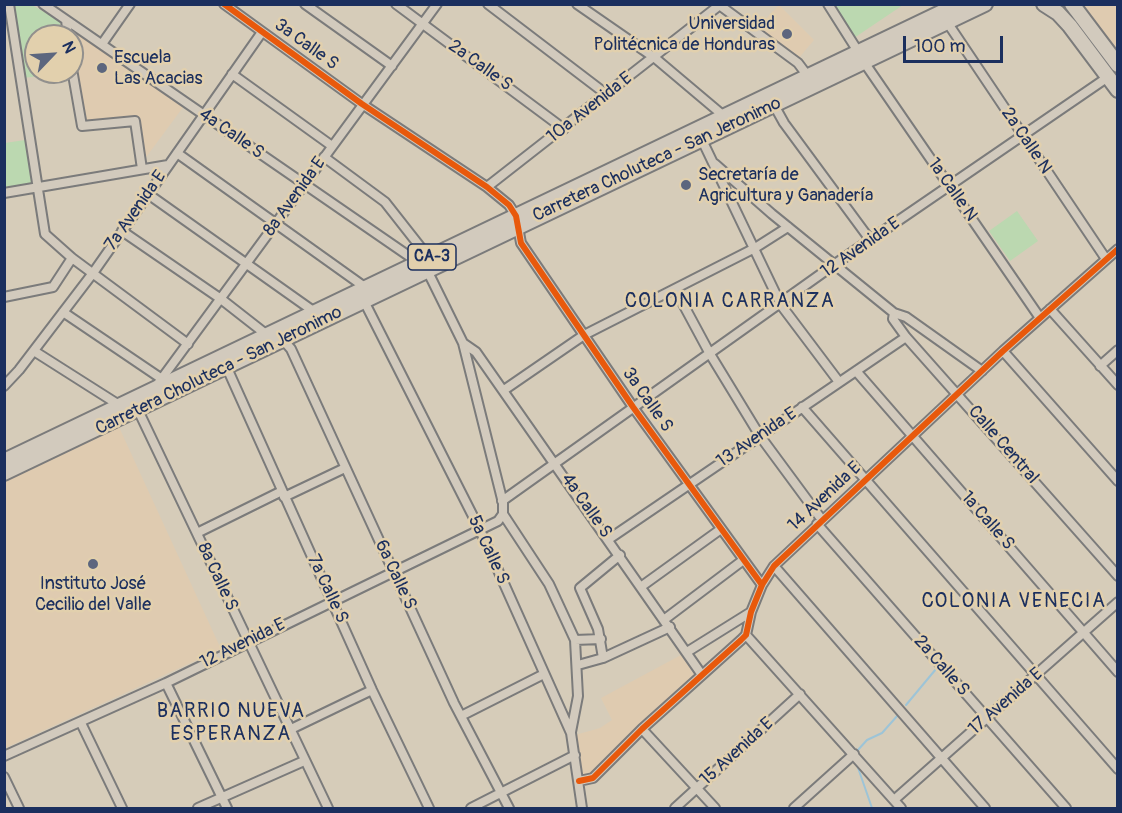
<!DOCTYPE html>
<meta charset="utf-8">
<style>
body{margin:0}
#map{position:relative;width:1122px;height:813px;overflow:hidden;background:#d6ccb9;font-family:Pangolin,sans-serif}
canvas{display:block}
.frame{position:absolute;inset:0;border:6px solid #1b2f5e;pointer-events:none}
.north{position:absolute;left:24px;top:24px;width:60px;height:60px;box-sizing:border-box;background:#e2d0ad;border:2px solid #92908d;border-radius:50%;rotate:65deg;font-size:16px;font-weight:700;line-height:24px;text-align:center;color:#1b2f5e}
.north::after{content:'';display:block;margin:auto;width:21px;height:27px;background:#5c667e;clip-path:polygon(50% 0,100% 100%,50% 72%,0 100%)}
.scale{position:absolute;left:903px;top:36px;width:100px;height:27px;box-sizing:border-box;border:3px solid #1b2f5e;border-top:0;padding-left:8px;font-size:18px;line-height:21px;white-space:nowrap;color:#1b2f5e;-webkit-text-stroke:4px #e2d0ad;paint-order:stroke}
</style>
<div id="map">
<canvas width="1122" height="813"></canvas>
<div class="frame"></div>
<div class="north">N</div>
<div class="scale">100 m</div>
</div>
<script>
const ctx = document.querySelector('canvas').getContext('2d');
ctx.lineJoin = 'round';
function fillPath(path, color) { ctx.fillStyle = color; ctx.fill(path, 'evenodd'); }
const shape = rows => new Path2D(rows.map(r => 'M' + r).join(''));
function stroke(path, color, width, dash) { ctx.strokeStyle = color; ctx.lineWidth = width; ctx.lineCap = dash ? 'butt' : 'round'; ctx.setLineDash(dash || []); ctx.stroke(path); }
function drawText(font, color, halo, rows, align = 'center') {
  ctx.font = font + ' Pangolin,sans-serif'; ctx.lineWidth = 5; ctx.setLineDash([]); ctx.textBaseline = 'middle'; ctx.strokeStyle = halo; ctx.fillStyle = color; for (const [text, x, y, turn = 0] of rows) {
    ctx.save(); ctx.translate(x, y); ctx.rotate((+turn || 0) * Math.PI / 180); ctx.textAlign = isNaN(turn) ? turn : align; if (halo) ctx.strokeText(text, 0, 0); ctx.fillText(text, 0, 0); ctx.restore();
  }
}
fillPath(shape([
 [1077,4,1117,5,1117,60],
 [779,5,814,40,798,59,757,28],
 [72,31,184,106,144,160,138,118,85,124],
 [118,425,221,649,5,748,5,480],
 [681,655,695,676,631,733,593,775,582,776,575,735,600,728,612,720,601,698]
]), '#dfcbb0');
fillPath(shape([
 [14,5,32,5,60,21,63,36,36,36,36,72,69,73,22,78],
 [831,5,903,5,854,38],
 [25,140,32,183,5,188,5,143],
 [1017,211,1038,241,1010,261,989,231]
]), '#bbd8b0');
stroke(shape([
 [906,705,936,669],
 [857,751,867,740,882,733,898,715],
 [856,762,872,808]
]), '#9dc4d7', 2);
const minor = shape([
 [9,4,45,234,72,258,188,344],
 [43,4,419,263],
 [224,4,362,104,487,187,509,205,516,216,521,243,633,407,762,585],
 [305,4,392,66],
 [396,4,564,129],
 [488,4,606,94],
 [577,4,655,58,725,117],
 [718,4,798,63,810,79],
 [828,4,859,53],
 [66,20,68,36],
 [947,22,1106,259],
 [102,44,130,4],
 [864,62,1040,318],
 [72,69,82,126,135,121,142,169],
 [232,74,332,146],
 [774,105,784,123,871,241],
 [702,140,781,305,839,382],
 [177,153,366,288],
 [324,157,385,202,429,258],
 [715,164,772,214,894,313,906,317,982,371],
 [487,187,721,4],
 [4,193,168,165],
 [148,194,316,313],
 [122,231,221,299,267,335],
 [427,270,463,343,476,352,702,675],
 [675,289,710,354,760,436,822,520],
 [4,297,53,287,72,258],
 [364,301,480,530,571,733,582,808],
 [1050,309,1118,385],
 [63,312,162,379],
 [894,313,893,319,906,337,1118,576],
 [284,341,291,349,454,703,509,808],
 [34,351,119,405],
 [1003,351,1118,481],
 [1100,366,1118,350],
 [227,368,372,690,429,808],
 [856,371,1118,672],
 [157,385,437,4],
 [4,386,19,370,93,273,262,32],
 [504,390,584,335,755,248,788,227],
 [802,407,1118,769],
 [138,410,328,808],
 [284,497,345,468],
 [502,501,835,264,1108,77],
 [503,514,549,584,575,640,578,696,571,732],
 [817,524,1066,808],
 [197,533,282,491],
 [609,539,906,337],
 [774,566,985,808],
 [642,586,721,529],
 [665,619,742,561],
 [746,635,901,808],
 [575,640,601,639],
 [687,652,751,612],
 [603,658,598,629,580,588,620,555],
 [578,665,603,658,670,627],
 [166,683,227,808],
 [461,716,544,674],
 [81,723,122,808],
 [642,729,715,808],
 [289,730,372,690],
 [4,756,166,683,498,521,503,514,503,503,463,343],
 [4,777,19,808],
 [579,781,593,778,642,729,741,640,746,635,751,612,762,585,774,566,1003,351,1118,249],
 [894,800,1118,602],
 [198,808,304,761],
 [471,808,575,755],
 [675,808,800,694],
 [794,808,854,754]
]);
const trunk = shape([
 [1044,4,1058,13,1070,26,1118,90],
 [1072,4,1118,65],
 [4,461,959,4],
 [4,473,985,4]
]);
stroke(minor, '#7b7b7b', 12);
stroke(trunk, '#7b7b7b', 18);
stroke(minor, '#d2cabd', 8);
stroke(trunk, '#d2cabd', 14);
stroke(shape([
 [224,4,362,104,487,187,509,205,516,216,521,243,633,407,762,585],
 [579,781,593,778,642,729,741,640,746,635,751,612,762,585,774,566,1003,351,1118,249]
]), '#e8590c', 6);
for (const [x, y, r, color] of [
 [787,34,6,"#5c667e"],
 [102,68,6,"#5c667e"],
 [686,185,6,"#5c667e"],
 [93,564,6,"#5c667e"]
]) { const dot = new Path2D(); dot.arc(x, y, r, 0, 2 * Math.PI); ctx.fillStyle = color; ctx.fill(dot); stroke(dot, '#e2d0ad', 2); }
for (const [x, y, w] of [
 [432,257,48]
]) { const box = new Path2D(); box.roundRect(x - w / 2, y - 13, w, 26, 4.5); ctx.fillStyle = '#e2d0ad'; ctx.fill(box); stroke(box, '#1b2f5e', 1.5); }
drawText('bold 16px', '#1b2f5e', null, [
 ["CA-3",432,257]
]);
drawText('18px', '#1b2f5e', '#e2d0ad', [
 ["Universidad",775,24,"right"],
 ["Politécnica de Honduras",775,45,"right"],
 ["Escuela",114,58],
 ["Las Acacias",114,79],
 ["Secretaría de",698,175],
 ["Agricultura y Ganadería",698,196],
 ["Instituto José",93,584,"center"],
 ["Cecilio del Valle",93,605,"center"]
], 'left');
drawText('18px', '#1b2f5e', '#e2d0ad', [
 ["3a Calle S",306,45,36],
 ["2a Calle S",480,66,36],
 ["10a Avenida E",590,108,-38],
 ["4a Calle S",231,134,35],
 ["2a Calle N",1026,141,56],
 ["Carretera Choluteca - San Jeronimo",657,160,-25],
 ["1a Calle N",952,190,55],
 ["8a Avenida E",295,197,-54],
 ["7a Avenida E",136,211,-55],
 ["12 Avenida E",861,248,-35],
 ["Carretera Choluteca - San Jeronimo",219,371,-26],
 ["3a Calle S",647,400,55],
 ["13 Avenida E",757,438,-34],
 ["Calle Central",1003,445,49],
 ["14 Avenida E",825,497,-43],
 ["4a Calle S",586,506,55],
 ["1a Calle S",987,521,49],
 ["5a Calle S",488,550,65],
 ["6a Calle S",395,575,65],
 ["8a Calle S",217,577,65],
 ["7a Calle S",327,589,65],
 ["12 Avenida E",243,644,-26],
 ["2a Calle S",941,666,49],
 ["17 Avenida E",1006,702,-41],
 ["15 Avenida E",737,752,-42]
]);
ctx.letterSpacing = '1.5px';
drawText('20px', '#1b2f5e', '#e2d0ad', [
 ["COLONIA CARRANZA",730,302],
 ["COLONIA VENECIA",1014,602],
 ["BARRIO NUEVA",231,712],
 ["ESPERANZA",231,735]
]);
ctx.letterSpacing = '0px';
</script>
